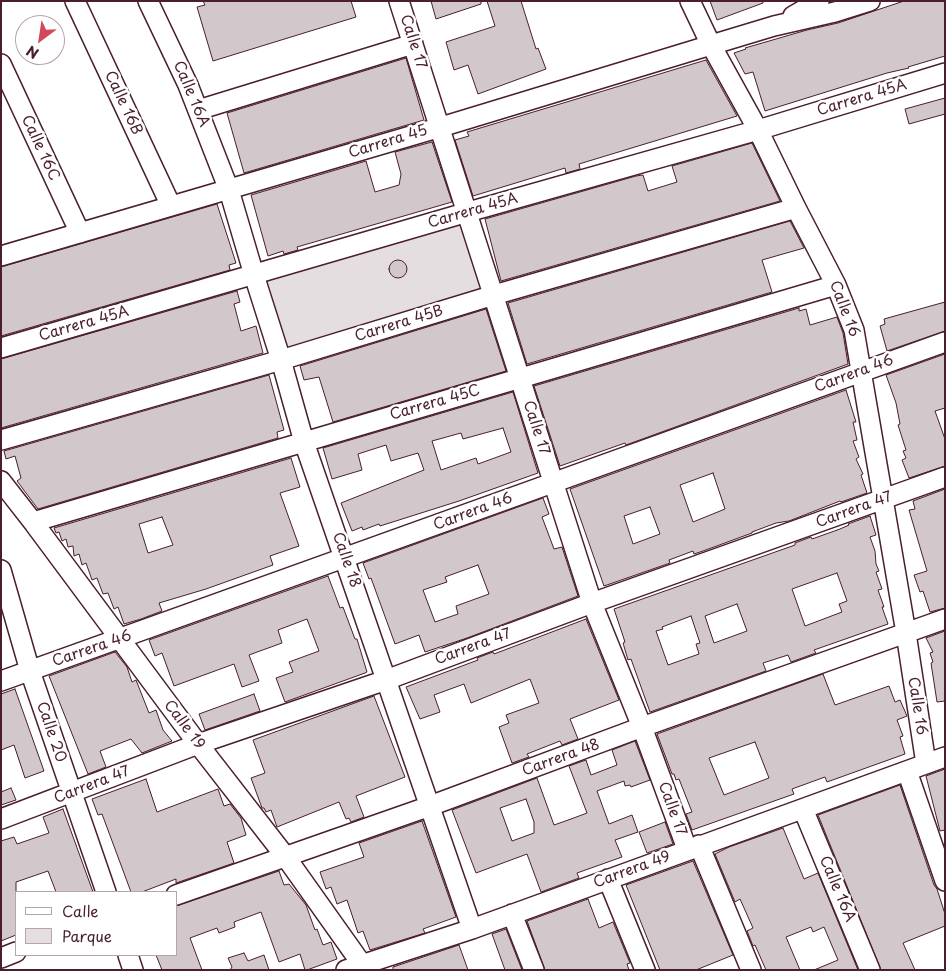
<!DOCTYPE html>
<style>
body{margin:0}
#map{position:relative;width:946px;height:971px;overflow:hidden;background:#fff;font-family:"Playpen Sans",sans-serif}
canvas{display:block}
.frame{position:absolute;inset:0;border:2px solid #4a1f2b;pointer-events:none}
.legend{position:absolute;left:15px;top:891px;width:162px;height:65px;box-sizing:border-box;background:#fff;border:1px solid #b7a5aa;margin:0;padding:6px 9px;list-style:none;font-size:15px;color:#4a1f2b}
.legend li{display:flex;align-items:center;gap:10px;height:25px}
.legend b{width:25px;border:1px solid #b7a5aa}
.north{position:absolute;left:15px;top:15px;width:50px;height:50px;box-sizing:border-box;background:#fff;border:1px solid #b7a5aa;border-radius:50%;rotate:211deg;font-size:14px;font-weight:700;line-height:20px;text-align:center;color:#4a1f2b}
.north::after{content:'';display:block;margin:auto;width:18px;height:22px;background:#d1495b;clip-path:polygon(50% 0,100% 100%,50% 72%,0 100%)}
</style>
<div id="map">
<canvas width="946" height="971"></canvas>
<div class="frame"></div>
<ul class="legend">
<li><b style="height:6px;background:#fff"></b>Calle</li>
<li><b style="height:14px;background:#e5dee0"></b>Parque</li>
</ul>
<div class="north">N</div>
</div>
<script>
const ctx = document.querySelector('canvas').getContext('2d');
ctx.lineJoin = 'round';
function fillPath(path, color) { ctx.fillStyle = color; ctx.fill(path, 'evenodd'); }
const shape = rows => new Path2D(rows.map(r => 'M' + r).join(''));
function stroke(path, color, width, dash) { ctx.strokeStyle = color; ctx.lineWidth = width; ctx.lineCap = dash ? 'butt' : 'round'; ctx.setLineDash(dash || []); ctx.stroke(path); }
function drawText(font, color, halo, rows, align = 'center') {
  ctx.font = font + ' "Playpen Sans",sans-serif'; ctx.lineWidth = 5; ctx.setLineDash([]); ctx.textBaseline = 'middle'; ctx.strokeStyle = halo; ctx.fillStyle = color; for (const [text, x, y, turn = 0] of rows) {
    ctx.save(); ctx.translate(x, y); ctx.rotate((+turn || 0) * Math.PI / 180); ctx.textAlign = isNaN(turn) ? turn : align; if (halo) ctx.strokeText(text, 0, 0); ctx.fillText(text, 0, 0); ctx.restore();
  }
}
fillPath(shape([
 [468,212,494,295,281,360,254,275]
]), '#e5dee0');
const building = shape([
 [203,1,351,1,356,17,213,61,197,7,205,5,203,1],
 [431,1,481,1,481,4,436,19,431,1],
 [487,1,521,1,536,49,538,48,546,69,478,94,468,65,454,70,446,42,495,26,487,1],
 [710,1,763,1,763,3,717,20,710,1],
 [904,1,945,1,945,56,908,67,909,68,887,73,765,111,753,72,745,74,734,53,746,49,745,48,807,30,838,23,904,1],
 [406,58,424,120,244,173,227,113,406,58],
 [706,60,737,116,579,164,580,169,566,173,565,168,473,196,455,140,469,136,467,132,706,60],
 [945,98,945,114,909,124,905,109,945,98],
 [432,142,452,202,297,247,298,250,284,254,283,251,268,256,251,195,366,161,375,192,399,185,401,174,395,152,432,142],
 [752,143,780,201,501,281,485,219,636,176,643,175,648,191,677,182,672,166,752,143],
 [217,204,236,263,229,265,230,270,1,336,1,267,217,204],
 [790,221,804,248,762,260,772,292,527,364,508,303,790,221],
 '389 269a9 9 0 1 1 18 0a9 9 0 1 1-18 0Z',
 [237,291,240,302,234,304,241,331,256,326,263,353,1,428,1,359,237,291],
 [945,302,945,331,887,351,880,326,885,324,884,319,945,302],
 [799,308,799,311,806,309,810,325,837,317,843,333,848,364,626,445,625,443,560,466,534,386,799,308],
 [486,309,506,371,333,422,319,377,304,380,300,366,486,309],
 [945,354,945,408,935,411,945,439,945,466,909,478,902,460,906,458,903,451,906,450,898,425,900,424,896,403,886,375,945,354],
 [269,375,284,430,277,432,278,438,38,509,17,481,21,478,15,456,6,459,4,451,269,375],
 [846,390,856,422,853,422,857,440,853,441,859,457,856,459,863,474,861,475,867,493,841,502,840,501,789,521,776,523,752,532,752,533,703,551,694,554,693,551,669,560,670,563,604,586,570,489,846,390],
 [713,473,725,509,693,522,680,485,713,473],
 [650,507,660,534,633,544,624,516,650,507],
 [513,392,538,473,459,501,380,526,379,524,363,530,362,527,352,531,341,503,424,470,418,453,391,461,386,445,358,454,362,470,332,479,323,448,513,392],
 [503,428,511,452,478,464,476,458,441,470,432,441,461,433,463,439,503,428],
 [291,458,300,487,280,493,299,546,270,556,273,565,206,589,159,603,162,611,141,619,124,624,118,607,114,609,108,593,103,594,97,578,92,580,86,563,82,565,79,554,74,556,73,546,68,547,66,539,62,541,59,532,56,533,54,528,291,458],
 [162,517,173,545,148,553,139,524,162,517],
 [945,489,945,608,930,612,923,591,920,592,914,575,927,571,909,510,915,509,913,501,945,489],
 [543,498,549,514,542,517,554,549,562,547,578,596,467,638,425,652,419,635,395,644,371,578,369,579,363,563,543,498],
 [478,565,489,594,456,606,458,614,435,622,423,590,447,582,445,577,478,565],
 [870,516,876,535,870,537,875,551,876,564,879,571,876,572,882,589,878,590,884,607,882,607,888,624,814,650,816,653,791,662,788,655,763,663,766,671,650,712,631,659,628,660,623,643,625,642,614,609,795,545,795,543,811,537,812,539,840,529,849,525,848,524,870,516],
 [837,573,847,601,839,604,842,612,805,626,792,589,837,573],
 [737,604,747,631,714,643,705,616,737,604],
 [691,616,700,643,696,644,699,654,668,665,656,631,663,629,662,627,691,616],
 [328,576,340,608,343,607,355,639,357,639,367,672,365,673,285,702,276,678,293,672,289,662,319,651,307,619,278,630,282,643,249,655,259,681,242,687,234,664,174,686,162,653,155,656,149,640,328,576],
 [586,619,619,700,570,719,578,739,562,745,560,741,527,754,529,757,512,763,499,727,509,723,506,715,539,703,530,679,471,703,464,684,434,695,440,712,420,719,406,687,478,660,477,658,493,652,494,654,586,619],
 [945,631,945,701,937,702,931,663,933,662,930,653,933,652,926,638,945,631],
 [115,652,127,667,132,682,136,680,149,713,156,710,163,730,172,741,142,753,131,739,100,751,106,767,88,774,49,676,115,652],
 [823,674,835,705,889,686,895,702,900,700,907,716,897,720,903,736,900,737,905,754,827,782,825,777,792,789,794,794,692,830,686,814,692,812,679,779,676,780,674,774,672,774,657,734,823,674],
 [755,742,769,778,724,795,709,758,755,742],
 [15,689,44,771,25,778,14,745,1,750,1,694,15,689],
 [254,694,260,711,205,730,199,714,254,694],
 [374,696,405,777,356,796,364,817,351,822,349,818,346,819,339,802,277,827,271,810,266,812,264,808,262,808,251,778,265,773,253,740,374,696],
 [635,741,650,780,631,787,630,785,625,786,624,781,597,791,609,824,632,815,638,832,615,840,622,857,577,873,579,878,541,892,527,854,476,873,452,810,537,778,554,825,571,819,587,813,569,766,586,760,591,775,617,765,612,750,635,741],
 [526,799,534,822,534,833,512,841,500,808,526,799],
 [945,769,945,830,940,831,926,776,945,769],
 [146,779,157,812,218,789,224,806,230,804,241,818,246,835,227,842,234,863,176,883,176,879,142,892,131,892,102,814,98,815,92,799,146,779],
 [900,785,934,885,937,889,945,914,945,926,903,943,915,970,881,970,818,815,900,785],
 [11,788,16,800,1,805,1,792,11,788],
 [63,809,93,892,56,892,48,871,16,882,16,935,1,941,1,841,14,837,17,844,49,833,43,817,63,809],
 [422,821,456,917,423,929,425,933,370,950,363,931,358,933,347,900,337,904,331,887,326,889,320,872,364,857,359,843,422,821],
 [665,822,673,844,647,853,639,832,665,822],
 [783,828,804,879,818,873,858,970,814,970,838,960,824,927,813,932,811,927,786,937,800,970,766,970,755,945,753,946,747,931,753,928,740,899,735,902,715,854,729,847,783,828],
 [693,861,733,955,696,970,660,970,626,885,693,861],
 [279,871,284,885,289,884,306,905,315,930,317,929,323,945,331,942,337,959,307,970,305,970,300,954,279,962,261,912,234,922,235,927,219,933,217,928,190,938,202,970,162,970,156,955,176,955,176,906,279,871],
 [588,899,599,928,613,922,630,963,627,964,629,970,545,970,527,921,588,899],
 [506,929,522,970,505,970,492,934,506,929],
 [459,945,468,970,393,970,393,967,459,945],
 [244,953,248,961,264,955,269,970,230,970,232,967,228,958,244,953]
]);
fillPath(building, '#d2c7cb');
stroke(building, '#4a1f2b', 1);
const minor = shape([
 [75,1,171,206],
 [148,1,188,85,229,190,254,275,281,360,304,442,472,929],
 [399,1,592,603,642,727,687,849],
 [690,1,711,45,758,130,796,208,836,285,854,330,906,633,926,764],
 [793,16,819,1],
 [1,64,80,233],
 [198,110,413,44],
 [1,256,441,127,711,45,774,26,835,12,870,1],
 [1,348,468,212,758,130,945,73],
 [1,440,281,360,494,295,796,208],
 [1,481,33,522,198,744,285,856,366,970],
 [33,522,836,285],
 [1,570,30,671,106,892],
 [1,681,945,342],
 [907,771,945,881],
 [803,809,870,970],
 [1,819,198,744,386,680,592,603,945,477],
 [699,845,751,970],
 [608,879,645,970],
 [176,895,430,806,642,727,945,619],
 [512,914,534,970],
 [128,955,133,970],
 [1,958,16,952],
 [346,970,472,929,945,757]
]);
stroke(minor, '#4a1f2b', 22);
stroke(minor, '#fff', 19);
drawText('15px', '#4a1f2b', '#fff', [
 ["Calle 17",413,42,72],
 ["Calle 16A",191,94,67],
 ["Carrera 45A",862,98,-17],
 ["Calle 16B",123,103,65],
 ["Carrera 45",388,142,-17],
 ["Calle 16C",40,148,65],
 ["Carrera 45A",473,211,-16],
 ["Calle 16",844,309,69],
 ["Carrera 45A",84,324,-16],
 ["Carrera 45B",399,324,-17],
 ["Carrera 46",854,374,-20],
 ["Carrera 45C",435,403,-16],
 ["Calle 17",536,428,72],
 ["Carrera 47",854,510,-20],
 ["Carrera 46",473,512,-20],
 ["Calle 18",346,560,71],
 ["Carrera 47",473,647,-20],
 ["Carrera 46",92,649,-19],
 ["Calle 16",917,706,81],
 ["Calle 19",184,725,53],
 ["Calle 20",51,732,71],
 ["Carrera 48",561,758,-20],
 ["Carrera 47",92,785,-21],
 ["Calle 17",672,809,70],
 ["Carrera 49",632,870,-20],
 ["Calle 16A",837,889,67]
]);
</script>
